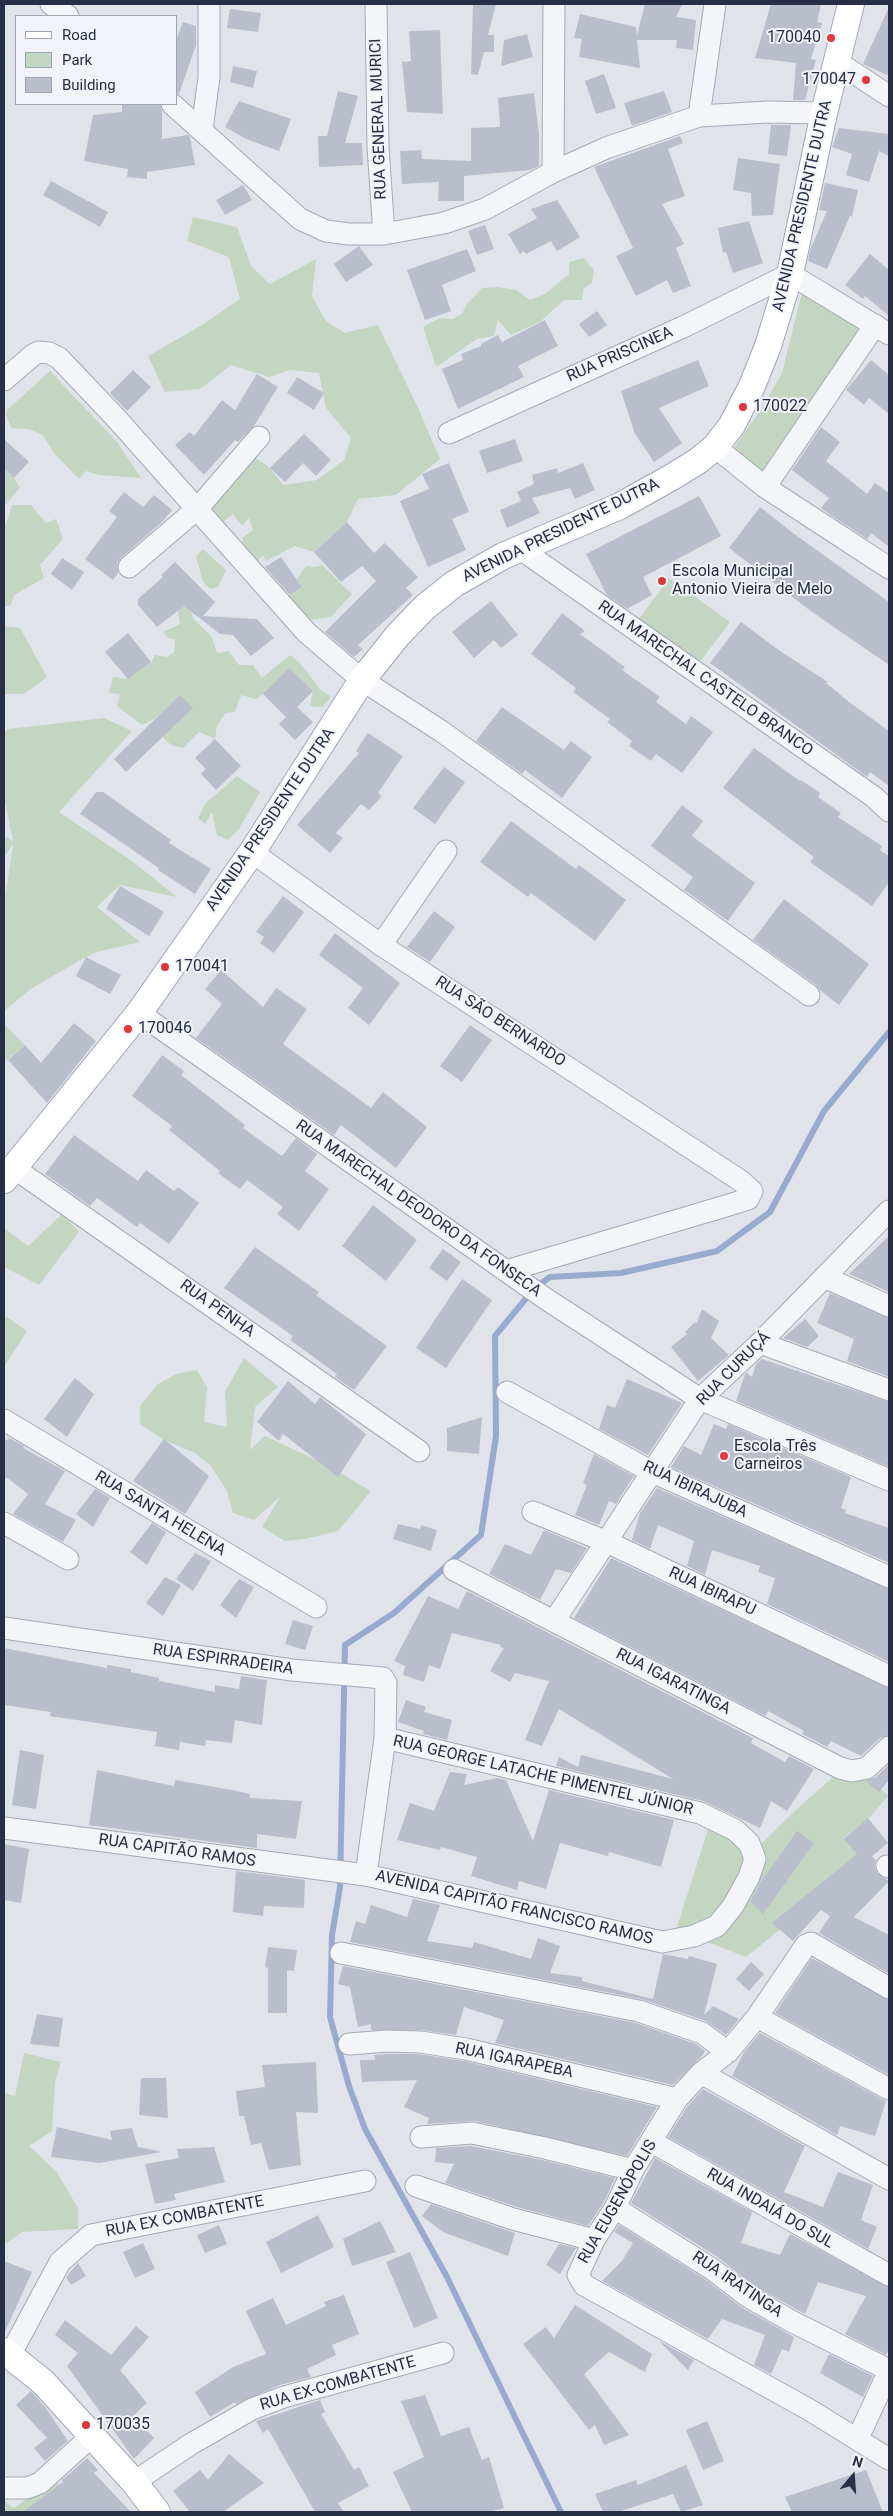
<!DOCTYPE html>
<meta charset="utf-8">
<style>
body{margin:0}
#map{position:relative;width:893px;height:2516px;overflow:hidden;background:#e1e3eb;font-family:Roboto,sans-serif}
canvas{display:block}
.frame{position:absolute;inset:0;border:5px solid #272e45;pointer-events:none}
.legend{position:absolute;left:15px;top:15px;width:162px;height:90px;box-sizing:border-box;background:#f1f3f8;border:1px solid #a0a4b0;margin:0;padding:6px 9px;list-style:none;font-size:15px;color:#272e45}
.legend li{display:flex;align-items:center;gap:10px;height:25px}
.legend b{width:25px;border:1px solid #a0a4b0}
.north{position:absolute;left:828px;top:2451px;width:50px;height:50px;-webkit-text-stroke:4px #f1f3f8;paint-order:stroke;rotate:18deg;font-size:14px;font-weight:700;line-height:20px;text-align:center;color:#272e45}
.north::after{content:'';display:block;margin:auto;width:18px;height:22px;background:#272e45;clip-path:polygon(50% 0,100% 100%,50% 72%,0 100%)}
</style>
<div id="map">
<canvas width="893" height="2516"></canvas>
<div class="frame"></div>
<ul class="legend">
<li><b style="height:6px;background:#fff"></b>Road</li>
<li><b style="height:14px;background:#c3d6c1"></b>Park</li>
<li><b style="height:14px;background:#babecc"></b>Building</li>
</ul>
<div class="north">N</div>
</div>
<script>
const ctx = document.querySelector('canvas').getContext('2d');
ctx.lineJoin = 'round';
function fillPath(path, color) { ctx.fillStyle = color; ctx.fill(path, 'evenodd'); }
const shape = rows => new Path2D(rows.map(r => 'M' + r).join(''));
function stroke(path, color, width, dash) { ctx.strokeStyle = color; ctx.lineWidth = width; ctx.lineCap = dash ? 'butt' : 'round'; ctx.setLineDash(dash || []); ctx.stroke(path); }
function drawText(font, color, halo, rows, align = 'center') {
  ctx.font = font + ' Roboto,sans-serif'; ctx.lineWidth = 4; ctx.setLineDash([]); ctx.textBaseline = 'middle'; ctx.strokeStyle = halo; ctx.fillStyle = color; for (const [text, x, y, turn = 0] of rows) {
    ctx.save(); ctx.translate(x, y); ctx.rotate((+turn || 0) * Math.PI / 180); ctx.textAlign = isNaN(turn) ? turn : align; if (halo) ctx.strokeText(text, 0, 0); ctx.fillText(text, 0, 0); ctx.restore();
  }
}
fillPath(shape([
 [193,217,237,227,251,266,270,284,316,259,312,296,326,321,345,333,378,325,419,410,440,459,396,495,358,499,347,522,314,552,295,546,266,561,263,555,257,561,231,546,244,545,242,538,253,530,249,518,242,526,233,514,224,521,233,538,206,520,227,464,250,454,270,468,283,485,317,480,344,460,351,438,326,408,319,373,290,370,269,377,231,365,200,389,165,392,148,356,202,325,240,299,229,257,187,241],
 [584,258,594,270,592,283,583,289,582,300,564,300,540,322,511,335,498,320,494,336,477,339,436,367,423,327,440,318,453,319,462,314,466,305,482,288,498,287,516,290,530,300,545,294,569,274,569,262],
 [802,292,863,332,761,472,733,449,762,408,782,373],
 [50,371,118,443,141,478,99,475,86,471,79,479,53,452,43,435,28,429,11,428,6,415,7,410],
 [4,468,14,478,20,488,4,507],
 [12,505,31,505,46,523,56,519,63,539,40,565,44,578,14,595,11,605,4,607,4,530],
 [203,549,226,570,218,587,210,589,203,582,196,556],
 [322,565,352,594,331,617,302,621,283,600,302,587,297,579,306,566,315,567],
 [669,578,730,622,699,663,639,619],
 [160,584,190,608,193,618,212,637,217,653,229,651,239,665,253,665,262,678,290,655,299,662,320,689,331,697,323,707,310,706,313,691,263,694,256,699,241,695,235,712,226,713,217,725,215,739,199,732,183,748,171,745,162,737,180,695,156,718,142,725,117,706,120,694,109,693,113,677,128,679,151,662,155,655,167,657,174,652,175,639,168,638,163,632,180,624,177,605],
 [4,626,20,628,47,677,24,694,4,694],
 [104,718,132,731,59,812,132,861,177,897,120,885,97,907,140,942,97,952,86,957,32,988,4,1011,4,906,13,844,4,857,4,836,13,841,4,797,4,733,8,729],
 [237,776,260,792,239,829,228,840,217,835,212,812,205,824,198,818,205,804],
 [4,1024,25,1045,4,1062],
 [62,1214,79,1232,39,1285,4,1267,4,1228,28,1246],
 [4,1315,27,1331,4,1367],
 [244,1358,278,1387,255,1407,250,1450,265,1436,321,1462,371,1491,338,1531,305,1539,285,1541,262,1527,280,1497,254,1520,233,1513,227,1491,211,1466,195,1453,164,1440,140,1424,140,1406,158,1384,176,1374,197,1370,207,1387,204,1422,227,1427,225,1392],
 [849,1763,863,1769,888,1796,868,1819,844,1838,866,1860,746,1957,676,1930,711,1820,743,1843,761,1844,798,1808],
 [24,2053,61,2062,55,2082,52,2131,29,2146,56,2171,78,2208,78,2229,22,2232,4,2245,4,2093,15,2096],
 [54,2479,90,2512,4,2512,4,2501,14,2508]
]), '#c3d6c1');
stroke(shape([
 [539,1285,550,1277,621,1273,717,1251,770,1212,824,1111,889,1032],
 [528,1296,495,1336,496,1436,481,1535,394,1613,345,1645,340,1887,332,1935,330,2017,349,2086,365,2129,447,2277,561,2512]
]), '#98abcf', 6);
fillPath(shape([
 [473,4,496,4,488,35,494,35,494,52,484,52,478,75,471,74],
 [645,4,682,4,676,17,696,20,693,50,676,48,677,40,637,40,640,68,579,57,582,39,574,38,580,14,636,27,637,35],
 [771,4,821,4,817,22,822,23,811,59,816,60,805,100,793,100,796,63,755,58],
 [889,7,889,76,863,64],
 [230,9,261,13,258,32,227,28],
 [183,22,196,26,196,45,179,94,176,93,176,40],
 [440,30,443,114,407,112,402,62,411,61,409,31],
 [527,34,533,57,501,66,504,40],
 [233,66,257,71,253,88,230,82],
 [604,74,616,108,596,114,585,81],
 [338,91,358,96,345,143,362,143,363,165,319,167,318,136,327,136],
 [664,91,672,112,632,126,624,103],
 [534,93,539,133,539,166,530,170,464,176,464,201,438,201,439,182,402,184,400,151,421,150,422,159,471,161,471,128,500,127,498,98],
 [239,101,291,119,279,151,246,139,225,127],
 [122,104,160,104,162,111,162,139,188,135,190,137,195,165,147,172,147,179,127,177,128,169,84,161,93,115,122,112],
 [771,125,791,125,787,156,768,154],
 [839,128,889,134,889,156,879,151,869,182,846,175,852,154,832,147],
 [680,136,683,143,668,149,685,196,662,204,684,244,676,248,691,286,673,293,667,280,636,296,616,256,633,248,594,167],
 [738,158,780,164,773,215,752,216,751,193,733,190],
 [51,181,108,212,100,227,43,195],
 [825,183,858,190,852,217,850,216,827,269,808,261,810,250,827,211,819,210],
 [243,185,252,200,225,215,216,200],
 [557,200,580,237,557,251,551,241,526,254,524,251,520,254,508,234,537,218,531,209],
 [749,221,763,263,733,273,726,252,723,253,718,228],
 [485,225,494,249,477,255,468,231],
 [359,246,373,265,346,282,334,264],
 [467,249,476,271,442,285,451,311,425,320,407,270],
 [870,254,889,270,889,316,865,296,863,299,845,285],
 [597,311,607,325,589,337,579,324],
 [545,320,558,346,518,366,524,377,458,409,442,369,463,360,461,354,481,346,481,344,498,335,502,342],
 [698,360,709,386,659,408,682,443,654,462,635,434,621,391],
 [871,360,889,375,889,414,869,398,864,405,846,390],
 [133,370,151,387,127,411,110,393],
 [257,374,278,387,254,426,238,442,235,440,204,475,175,445,190,432,194,436,222,400,235,410],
 [297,377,324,393,314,410,287,393],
 [821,427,840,442,826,461,867,494,875,483,889,493,889,547,871,533,867,539,829,514,821,508,829,498,792,470],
 [304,434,331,460,316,476,303,463,285,482,270,468],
 [4,439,29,462,14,478,4,468],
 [515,439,523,461,487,473,479,451],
 [449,463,469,512,452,519,466,550,428,567,400,501,429,489,422,474],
 [583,463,595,490,575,499,570,488,532,498,540,513,507,528,500,510,521,501,517,492,534,484,532,475,557,468,558,473],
 [124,492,143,507,154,495,172,510,162,522,121,558,117,563,118,573,113,580,85,559,117,517,109,511],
 [699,496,721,536,643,577,652,595,627,609,607,595,586,554],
 [760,507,793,533,889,602,889,665,808,609,729,548],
 [347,522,374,553,385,543,418,577,406,588,413,595,358,645,363,649,354,657,325,632,376,581,362,566,341,582,314,552],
 [281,557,302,587,290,595,265,567],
 [62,558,84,572,72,590,51,574],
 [175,562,215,602,203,616,257,619,274,638,251,656,233,635,220,634,184,606,157,627,138,605,138,599,163,577,161,575],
 [491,601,518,635,501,648,494,640,474,658,452,632],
 [562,613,585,631,580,634,625,667,622,670,660,697,656,702,686,724,691,716,713,732,682,773,656,754,651,761,629,746,632,741,607,722,610,719,573,692,576,688,531,654],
 [741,622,780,651,828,682,826,683,849,702,889,731,889,786,870,772,867,777,710,663],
 [128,633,151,662,128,679,105,652],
 [289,668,313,691,297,707,313,722,295,740,279,724,286,717,263,694],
 [180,695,193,708,126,772,114,759],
 [502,707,564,750,571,741,592,757,562,798,525,770,522,774,476,741],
 [368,733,403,756,378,793,382,796,369,810,361,804,336,833,343,838,330,853,297,825,359,753,356,751],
 [215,739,241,766,216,790,201,774,206,769,195,758],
 [754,748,800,781,801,780,820,793,818,797,841,813,838,817,882,846,880,850,889,856,889,882,872,906,810,862,814,857,723,788],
 [444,767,465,782,435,824,413,808],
 [96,792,103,792,171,840,169,843,211,869,195,894,158,870,159,868,80,814],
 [682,805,703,821,692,836,755,883,728,921,684,890,693,877,651,846],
 [511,821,576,869,579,865,626,900,595,941,531,893,528,897,480,862],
 [120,886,164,912,149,936,106,909],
 [283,896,304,912,274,953,260,943,264,937,256,932],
 [784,899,869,964,839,1005,821,991,816,985,753,940],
 [434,911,455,927,430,962,407,947],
 [335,933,400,983,369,1025,348,1008,363,988,319,955],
 [86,957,121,975,110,994,76,976],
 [221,970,263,1007,276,988,307,1009,283,1044,371,1108,383,1092,427,1127,396,1168,341,1125,334,1135,196,1038,222,1004,205,989],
 [74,1023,96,1041,47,1103,8,1060,25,1045,41,1063],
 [470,1025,492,1040,462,1082,440,1066],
 [162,1055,184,1071,181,1075,245,1125,243,1128,282,1156,296,1138,317,1154,305,1171,329,1189,299,1231,277,1214,283,1207,247,1180,240,1189,218,1173,220,1171,169,1130,172,1126,132,1096],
 [74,1135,138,1181,146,1170,174,1191,178,1187,199,1203,169,1244,140,1223,137,1227,97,1198,90,1206,45,1174],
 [373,1205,417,1240,386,1281,342,1246],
 [889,1236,889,1292,849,1274],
 [255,1247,319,1292,316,1295,387,1346,354,1390,335,1377,337,1374,290,1340,293,1336,224,1288],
 [443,1249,461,1262,447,1281,429,1268],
 [462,1279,492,1300,446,1368,416,1348],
 [830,1293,889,1318,889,1377,847,1361,854,1339,817,1323],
 [702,1309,719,1321,711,1338,729,1355,698,1381,671,1347,687,1334,685,1332,695,1322,696,1324],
 [805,1319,819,1336,807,1347,783,1338],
 [762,1359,889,1402,889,1467,736,1401,745,1374,747,1373,752,1377,756,1364],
 [75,1378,94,1394,67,1437,44,1419],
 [627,1379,682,1403,648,1455,599,1429,607,1405,615,1408],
 [288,1381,315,1404,320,1397,366,1434,338,1477,283,1434,279,1441,257,1422],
 [482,1417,479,1454,447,1451,447,1428],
 [714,1424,726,1429,728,1424,851,1477,841,1508,846,1510,845,1513,889,1528,889,1563,671,1467,684,1446,701,1455],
 [4,1438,7,1440,9,1438,24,1446,23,1448,65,1471,45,1504,76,1520,63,1542,13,1514,28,1494,6,1477,4,1481],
 [164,1439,209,1476,185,1514,133,1481],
 [594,1454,634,1476,616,1504,609,1501,599,1525,575,1515,587,1485,583,1483],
 [657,1488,889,1589,889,1662,767,1604,775,1578,758,1572,760,1566,712,1550,705,1575,687,1566,694,1541,658,1525,650,1549,632,1540,640,1513],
 [95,1489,110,1498,93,1527,76,1514],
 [152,1523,166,1532,147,1565,130,1552],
 [398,1524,420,1529,421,1525,437,1530,431,1551,393,1539],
 [544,1530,587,1548,571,1573,556,1569,540,1600,489,1574,505,1544,531,1555],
 [195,1553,211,1561,193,1591,176,1579],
 [611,1558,889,1688,889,1735,880,1738,861,1756,831,1741,827,1747,802,1734,804,1731,768,1711,765,1716,574,1618],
 [165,1577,181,1585,163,1616,146,1603],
 [239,1579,254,1587,236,1618,220,1605],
 [467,1591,753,1738,751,1743,785,1762,789,1756,814,1769,787,1811,771,1801,760,1828,703,1801,556,1766,559,1757,578,1767,581,1755,673,1779,559,1709,542,1746,525,1740,549,1681,515,1673,510,1682,490,1671,504,1648,500,1647,501,1645,452,1633,440,1669,429,1665,424,1682,403,1675,405,1666,394,1661,428,1596,458,1609],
 [293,1620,313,1626,305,1650,285,1644],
 [4,1648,107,1668,107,1665,131,1669,131,1672,159,1678,159,1681,215,1692,215,1685,239,1689,241,1676,267,1680,262,1725,235,1720,232,1743,206,1740,205,1746,180,1742,179,1750,155,1746,157,1732,50,1716,51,1712,4,1705],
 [406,1700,426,1707,424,1712,452,1720,447,1740,423,1734,424,1731,398,1722],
 [20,1750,44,1755,36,1809,12,1805],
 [889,1764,889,1780,879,1792,866,1781,876,1777],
 [97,1770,174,1786,175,1780,232,1790,250,1794,250,1798,302,1801,296,1839,257,1834,257,1848,89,1825],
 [450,1772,467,1774,464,1785,497,1778,506,1780,533,1841,549,1790,674,1820,661,1867,609,1852,608,1856,560,1843,546,1889,519,1881,517,1890,471,1876,477,1857,441,1847,440,1850,397,1840,410,1803,434,1811],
 [868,1818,888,1843,872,1856,876,1860,875,1867,877,1873,889,1881,854,1917,889,1935,889,1974,819,1933,830,1916,821,1910,793,1941,772,1923,857,1854,844,1839],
 [797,1831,814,1843,763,1914,750,1902,761,1882],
 [4,1844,29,1849,21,1903,4,1900],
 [236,1871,305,1880,304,1908,264,1906,263,1916,233,1912],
 [413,1899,440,1905,427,1941,472,1948,474,1942,531,1959,538,1938,560,1946,550,1973,582,1977,582,1981,653,1999,663,1954,688,1959,689,1956,717,1964,704,2015,713,2006,739,2019,726,2035,706,2021,641,1999,350,1942,356,1921,365,1924,371,1905,407,1917],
 [268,1947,297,1950,294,1971,287,1970,287,2013,268,2013,268,1968,265,1967],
 [812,1958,889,2000,889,2075,775,2013],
 [751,1962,764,1974,749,1991,736,1979],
 [343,1966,636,2023,696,2044,705,2051,702,2056,673,2085,495,2043,504,2020,464,2007,456,2035,420,2030,371,2030,371,2024,358,2027,350,1987,338,1984],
 [37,2014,63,2018,59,2047,30,2044],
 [760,2033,886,2101,875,2136,840,2126,837,2135,732,2076,744,2052],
 [387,2054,419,2054,464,2061,657,2107,627,2156,475,2121,427,2124,429,2118,404,2107,417,2080,362,2082,360,2060,375,2060,374,2055],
 [316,2062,318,2113,296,2112,301,2165,269,2170,261,2143,251,2145,244,2116,239,2116,236,2091,265,2087,262,2065],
 [141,2078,166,2078,168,2118,139,2115],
 [703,2089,805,2146,784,2192,823,2207,838,2172,873,2185,861,2220,877,2227,868,2249,668,2137,687,2107],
 [57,2127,112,2140,110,2131,132,2128,138,2147,162,2152,99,2163,51,2157],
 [471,2146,542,2160,615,2178,604,2202,588,2226,517,2207,445,2183,454,2164,435,2162,436,2148],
 [214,2147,225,2182,174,2194,176,2200,155,2204,145,2164,179,2158,177,2149],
 [655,2158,752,2212,741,2243,780,2255,790,2234,889,2287,889,2349,886,2355,845,2334,866,2296,818,2282,805,2314,754,2286,719,2258,631,2203],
 [431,2204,515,2233,508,2256,443,2232,422,2216],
 [318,2215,334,2247,281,2273,266,2242],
 [380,2221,396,2252,352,2266,343,2239],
 [219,2225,227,2244,205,2253,197,2235],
 [619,2225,705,2279,741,2307,794,2337,789,2352,782,2349,771,2374,754,2365,765,2335,722,2319,708,2339,602,2281,622,2261,633,2243,614,2232],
 [143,2243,155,2269,135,2278,123,2252],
 [559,2244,576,2248,560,2274,546,2265],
 [410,2252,438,2318,414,2328,386,2262],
 [4,2261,32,2272,4,2334],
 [78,2263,86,2276,71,2285,66,2277],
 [344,2295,359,2334,332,2345,336,2355,307,2369,311,2377,280,2385,236,2404,235,2402,210,2417,195,2392,233,2367,266,2354,246,2311,273,2298,286,2325,326,2306,324,2302],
 [575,2305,652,2354,645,2372,609,2352,584,2374,629,2435,604,2445,595,2425,589,2430,523,2344,546,2327,554,2338],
 [65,2320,111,2355,136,2326,149,2337,120,2370,147,2403,133,2416,154,2438,134,2459,67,2366,78,2353,55,2335],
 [659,2341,694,2360,688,2370],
 [829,2354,873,2376,863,2397,820,2373],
 [31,2391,46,2408,68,2441,45,2461,34,2448,47,2438,16,2405],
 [425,2395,441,2436,469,2427,482,2460,489,2457,504,2508,488,2512,412,2512,393,2472,424,2457,401,2401],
 [320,2400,325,2412,321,2414,354,2470,359,2467,369,2486,338,2503,344,2512,315,2512,268,2429,263,2433,256,2421],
 [707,2421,724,2461,703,2470,686,2430],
 [229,2454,264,2483,223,2512,190,2512,173,2491,200,2470,208,2480],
 [87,2458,98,2470,94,2473,131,2512,23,2512,63,2482,62,2480],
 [686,2465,703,2505,681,2512,673,2494,618,2512,603,2512,595,2494,636,2480,638,2485],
 [866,2470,883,2512,792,2512,785,2497]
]), '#babecc');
const minor = shape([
 [51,4,68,16],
 [376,4,378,147,384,234],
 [836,61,889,96],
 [172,104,300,219,326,231,349,234,384,234,444,223,485,209,553,172,606,148,699,116,768,112,824,113],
 [699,116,715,4],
 [202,130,209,77,209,4],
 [553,172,554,4],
 [4,380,33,355,39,352,49,353,59,358,116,418,307,633,362,680,441,731,809,995],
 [449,433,683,327,790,274,889,334],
 [715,447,765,487,889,568],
 [765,487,875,325],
 [519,548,874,797,889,811],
 [129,567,198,508,259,437],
 [252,852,381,945,741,1181,752,1191,748,1199,729,1205,506,1271],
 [381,945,446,851],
 [139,1013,546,1299,700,1399,889,1480],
 [14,1168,419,1451],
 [824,1277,889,1306],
 [760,1343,889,1390],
 [507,1392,652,1472,889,1577],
 [4,1420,316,1607],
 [533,1512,607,1542,889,1676],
 [4,1523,68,1559],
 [454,1570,840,1768,852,1771,867,1768,889,1747],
 [554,1621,700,1399,757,1346,889,1211],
 [4,1628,292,1670,383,1678,386,1683,385,1738,366,1875],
 [4,1828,366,1875,662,1942,694,1936,717,1926,733,1906,749,1877,755,1859,749,1843,735,1830,700,1813,385,1738],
 [887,1866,889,1867],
 [341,1953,639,2011,702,2033,728,2052],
 [889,1988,811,1943,806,1945,757,2017,728,2052,701,2073,677,2099,633,2170,615,2208,594,2240,578,2275,584,2285,808,2409,889,2459],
 [757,2017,889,2089],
 [349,2044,387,2041,420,2042,466,2049,677,2099],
 [701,2073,889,2179],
 [421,2137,472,2133,545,2148,633,2170],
 [652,2142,889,2275],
 [416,2186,513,2219,594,2240],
 [615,2208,712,2269,747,2296,791,2321,889,2370],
 [10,2355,60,2262,91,2235,365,2181],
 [858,2438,889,2371],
 [134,2482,191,2444,252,2409,284,2397,443,2353],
 [4,2488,27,2488,40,2483,93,2435]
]);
const major = shape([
 [4,1180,139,1013,252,852,362,680,398,635,425,607,454,584,503,556,620,506,672,477,698,461,715,447,732,425,752,386,768,346,790,274,824,113,851,4],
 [4,2351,43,2382,134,2482,157,2512]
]);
stroke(minor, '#a5a9b6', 23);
stroke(major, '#9fa5b8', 28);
stroke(minor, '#f4f5f9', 21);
stroke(major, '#fff', 26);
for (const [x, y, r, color] of [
 [831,38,5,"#dd393a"],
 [866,80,5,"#dd393a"],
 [743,407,5,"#dd393a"],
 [662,581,5,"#dd393a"],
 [165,967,5,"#dd393a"],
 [128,1029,5,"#dd393a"],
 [724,1456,5,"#dd393a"],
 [86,2425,5,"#dd393a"]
]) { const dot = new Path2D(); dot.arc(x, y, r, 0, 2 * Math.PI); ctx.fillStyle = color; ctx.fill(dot); stroke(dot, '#f1f3f8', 2); }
drawText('16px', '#272e45', '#f1f3f8', [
 ["170040",821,38,"right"],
 ["170047",856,80,"right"],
 ["170022",753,407],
 ["Escola Municipal",672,572],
 ["Antonio Vieira de Melo",672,590],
 ["170041",175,967],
 ["170046",138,1029],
 ["Escola Três",734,1447],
 ["Carneiros",734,1465],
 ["170035",96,2425]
], 'left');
drawText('16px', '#272e45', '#f1f3f8', [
 ["RUA GENERAL MURICI",379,119,-92],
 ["AVENIDA PRESIDENTE DUTRA",803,206,-77],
 ["RUA PRISCINEA",620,355,-24],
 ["AVENIDA PRESIDENTE DUTRA",561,531,-26],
 ["RUA MARECHAL CASTELO BRANCO",705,679,35],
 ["AVENIDA PRESIDENTE DUTRA",271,820,-56],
 ["RUA SÃO BERNARDO",500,1022,33],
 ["RUA MARECHAL DEODORO DA FONSECA",418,1209,35],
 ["RUA PENHA",217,1309,35],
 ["RUA CURUÇÁ",734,1369,-45],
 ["RUA IBIRAJUBA",695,1490,25],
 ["RUA SANTA HELENA",160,1514,31],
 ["RUA IBIRAPU",712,1592,25],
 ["RUA ESPIRRADEIRA",223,1660,8],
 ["RUA IGARATINGA",673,1682,27],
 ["RUA GEORGE LATACHE PIMENTEL JÚNIOR",543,1776,13],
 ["RUA CAPITÃO RAMOS",177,1851,8],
 ["AVENIDA CAPITÃO FRANCISCO RAMOS",514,1908,13],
 ["RUA IGARAPEBA",514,2061,12],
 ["RUA EUGENÓPOLIS",618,2202,-60],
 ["RUA INDAIÁ DO SUL",770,2209,30],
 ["RUA EX COMBATENTE",185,2217,-11],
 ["RUA IRATINGA",737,2285,34],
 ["RUA EX-COMBATENTE",338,2384,-16]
]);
</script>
